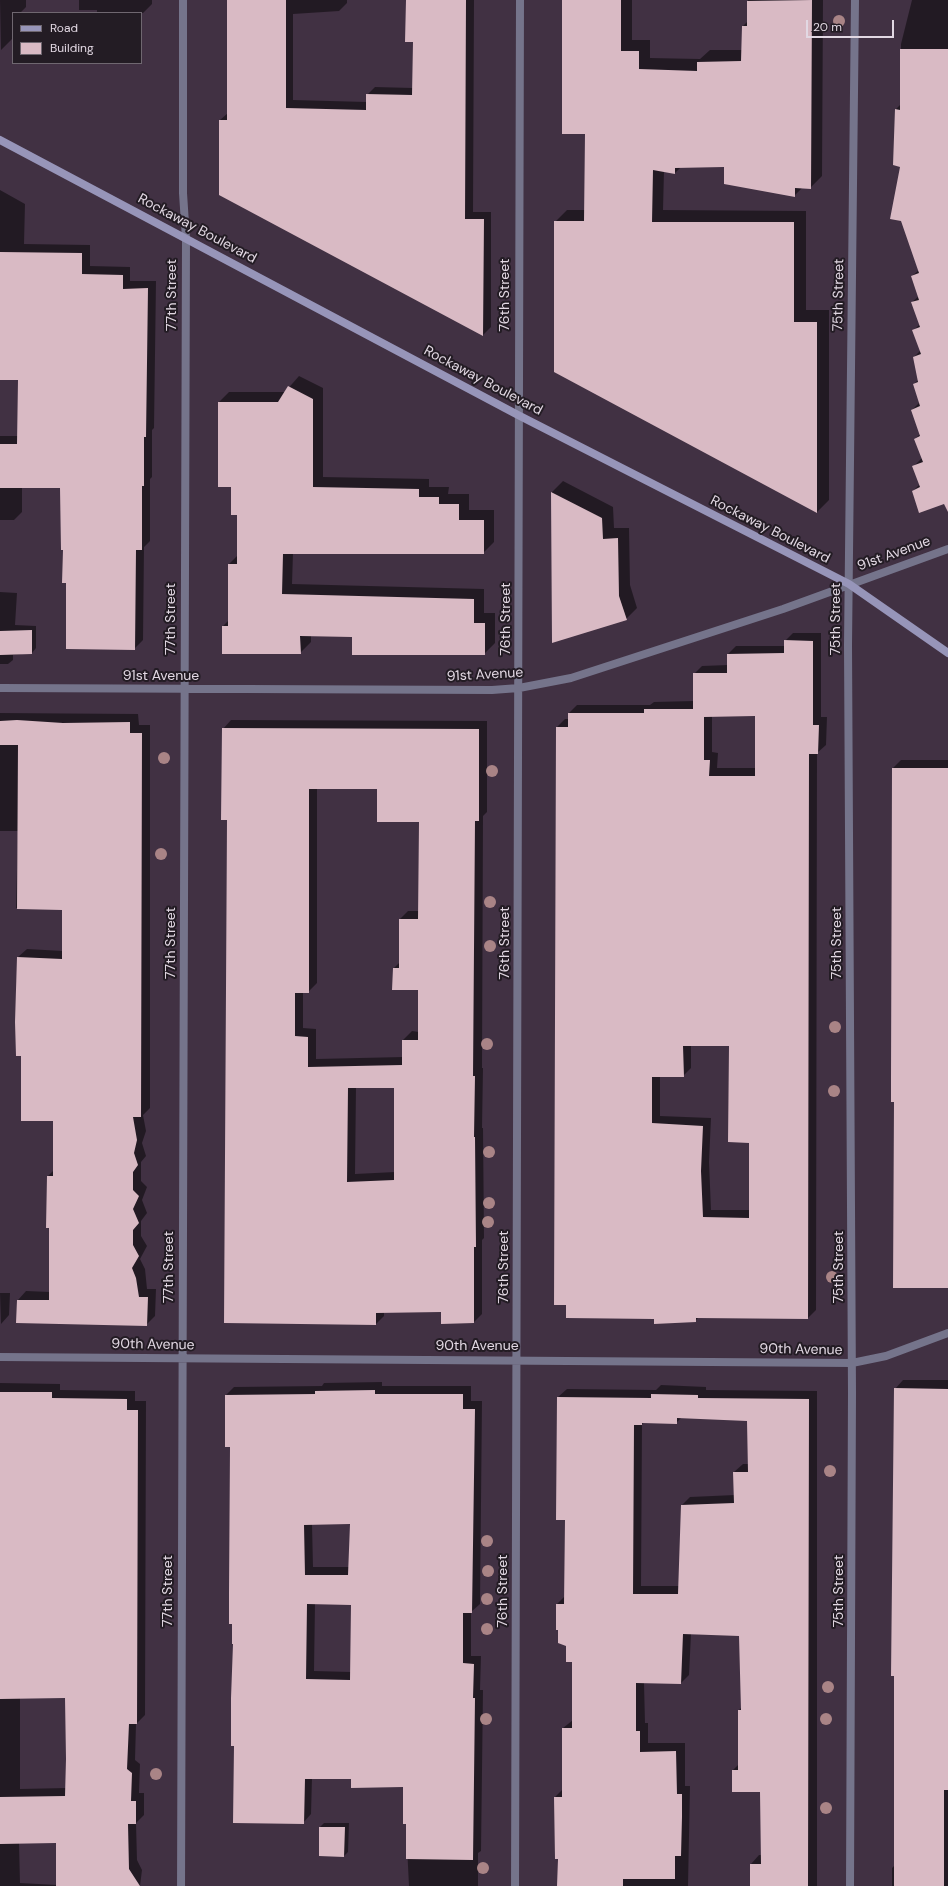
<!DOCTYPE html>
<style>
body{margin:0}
#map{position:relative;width:948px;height:1886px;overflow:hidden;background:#413143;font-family:"DM Sans",sans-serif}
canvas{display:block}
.legend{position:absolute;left:12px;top:12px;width:130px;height:52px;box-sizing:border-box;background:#231c24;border:1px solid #6f6770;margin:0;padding:5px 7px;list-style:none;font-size:12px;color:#e2d8e3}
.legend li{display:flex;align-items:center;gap:8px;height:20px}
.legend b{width:20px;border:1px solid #6f6770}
.scale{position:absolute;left:806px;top:20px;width:88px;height:18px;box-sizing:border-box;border:2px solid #e2d8e3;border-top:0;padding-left:5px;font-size:12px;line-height:14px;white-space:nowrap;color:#e2d8e3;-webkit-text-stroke:3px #231c24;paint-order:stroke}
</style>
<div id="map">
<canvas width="948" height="1886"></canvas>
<ul class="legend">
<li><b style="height:5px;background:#9795b9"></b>Road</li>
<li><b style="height:11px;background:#d9bac4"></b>Building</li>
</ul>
<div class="scale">20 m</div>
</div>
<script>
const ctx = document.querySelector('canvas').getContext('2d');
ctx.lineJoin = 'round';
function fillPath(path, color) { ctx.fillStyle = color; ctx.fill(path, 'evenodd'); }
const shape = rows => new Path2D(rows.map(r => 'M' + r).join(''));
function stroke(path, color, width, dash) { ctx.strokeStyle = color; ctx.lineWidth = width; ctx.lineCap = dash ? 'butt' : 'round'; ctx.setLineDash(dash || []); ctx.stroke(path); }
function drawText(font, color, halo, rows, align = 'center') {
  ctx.font = font + ' "DM Sans",sans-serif'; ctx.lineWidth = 4; ctx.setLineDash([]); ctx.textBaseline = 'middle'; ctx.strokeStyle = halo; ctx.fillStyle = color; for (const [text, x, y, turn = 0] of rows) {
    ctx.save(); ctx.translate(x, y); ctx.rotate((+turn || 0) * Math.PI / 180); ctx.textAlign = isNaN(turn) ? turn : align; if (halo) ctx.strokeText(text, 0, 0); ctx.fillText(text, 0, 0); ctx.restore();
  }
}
fillPath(shape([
 [0,0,26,0,26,7,20,13,13,13,12,39,1,50],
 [79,0,152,0,152,4,143,13,97,13,97,10,79,10],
 [228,0,347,0,347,3,339,11,293,14,293,100,367,102,367,95,375,87,413,88,414,41,407,0,474,0,473,212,491,212,491,327,483,335,220,120,228,113],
 [563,0,632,0,632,40,650,40,650,58,700,59,710,50,742,50,743,26,748,21,748,0,823,0,822,176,810,188,803,187,794,196,725,166,681,167,675,173,664,171,663,210,806,211,806,310,829,310,829,500,817,512,555,371,555,222,567,210,585,210,587,133],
 [912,0,948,0,948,502,913,491,920,484,914,466,922,458,915,439,920,434,912,410,920,402,914,384,919,379,914,357,921,350,914,330,920,324,912,302,919,296,912,276,919,270,901,166,896,109,901,104,901,44],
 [0,190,25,204,24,244,90,245,90,266,130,267,130,281,156,281,154,428,152,430,152,477,150,479,150,541,144,547,143,640,134,649,67,582,61,487,22,487,22,512,14,520,0,520,0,436,18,436,19,379,0,379],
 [299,376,323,388,323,477,429,479,429,487,449,487,448,494,469,494,469,510,494,510,494,542,483,553,293,553,292,584,484,589,484,613,495,613,495,643,484,654,353,636,311,635,311,642,300,653,223,626,229,620,229,564,238,555,238,514,232,486,219,402,229,392,285,392],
 [563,481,613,507,614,528,629,528,630,585,637,608,626,619,553,641,552,492],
 [0,592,17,593,15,625,36,626,36,648,32,653,13,655,13,660,8,664,0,664],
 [793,633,821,633,821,717,827,717,826,745,817,753,816,1310,808,1318,699,1317,695,1321,557,727,565,719,569,719,569,713,577,705,650,705,654,702,694,701,694,674,702,666,728,665,728,654,736,646,785,646,785,641],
 [756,715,756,768,717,768,718,753,712,752,712,716],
 [691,1045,730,1045,750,1142,750,1210,711,1210,709,1162,711,1118,660,1116,660,1076,683,1076,691,1068],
 [0,713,138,714,139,725,150,725,150,1108,143,1115,146,1131,142,1143,146,1156,141,1162,141,1181,147,1187,142,1200,147,1213,141,1221,141,1236,147,1246,140,1259,145,1269,147,1289,156,1289,155,1316,147,1324,17,1322,18,1300,26,1291,50,1292,48,1176,54,1170,54,1120,22,1055,16,1055,16,996,18,957,27,949,63,951,63,909,16,908,18,831,0,831],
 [231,720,487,721,487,812,483,816,482,1068,483,1068,482,1128,483,1128,484,1238,482,1240,482,1314,474,1322,442,1311,384,1312,384,1316,376,1324,228,819,223,729],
 [317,788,378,788,420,821,419,911,408,911,400,919,400,962,394,968,419,989,419,1032,412,1031,403,1040,403,1057,316,1059,316,1029,303,1028,303,992,308,992,317,983],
 [356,1087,395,1087,395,1172,355,1174],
 [901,760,948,760,948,1287,895,1101,893,768],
 [0,1293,10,1293,9,1315,1,1324],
 [903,1380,948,1380,948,1886,892,1886,892,1868,895,1865,895,1389],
 [382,1382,382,1386,471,1386,471,1401,482,1401,480,1604,471,1612,471,1656,481,1656,480,1690,483,1690,481,1851,478,1853,478,1886,409,1886,404,1786,352,1778,312,1778,311,1814,303,1823,235,1745,231,1446,226,1395,234,1387,322,1386,324,1383],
 [351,1523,350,1567,313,1567,312,1524],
 [315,1604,352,1604,351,1672,314,1671],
 [0,1383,60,1384,60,1390,135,1391,135,1401,146,1401,145,1715,136,1724,135,1760,140,1764,139,1793,144,1793,144,1815,136,1823,137,1860,142,1870,140,1886,0,1886],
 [66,1697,66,1788,20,1789,20,1698],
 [57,1842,57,1885,20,1883,19,1843],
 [661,1385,706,1387,706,1390,817,1391,817,1886,751,1886,751,1864,759,1855,761,1855,761,1791,733,1791,733,1770,739,1764,739,1710,742,1707,740,1635,691,1634,689,1675,681,1683,644,1683,645,1723,648,1723,648,1743,685,1743,685,1786,690,1786,688,1886,559,1886,555,1797,563,1789,563,1728,573,1720,573,1661,557,1604,565,1596,566,1519,558,1397,567,1389,656,1390],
 [682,1417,748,1420,749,1464,743,1464,734,1472,735,1495,690,1497,682,1505,679,1586,641,1586,642,1424,644,1422,676,1423],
 [324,1823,349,1823,348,1852,344,1856,320,1827]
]), '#0007');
fillPath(shape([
 [227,0,286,0,286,108,366,110,366,94,412,95,413,42,405,42,406,0,466,0,465,219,484,219,483,336,219,195,219,120,227,120],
 [562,0,621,0,621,51,639,51,639,69,697,71,697,62,741,61,742,26,747,26,747,1,812,0,811,189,795,188,795,197,724,184,724,167,675,168,675,174,653,170,652,222,794,222,794,322,817,322,817,513,554,372,554,221,584,221,585,134,562,134],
 [900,49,948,49,948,512,944,504,919,513,912,491,920,487,912,466,923,462,914,439,920,436,911,410,920,406,913,384,918,382,913,357,921,354,912,330,920,327,911,302,919,300,911,276,919,273,901,221,890,219,900,167,893,165,895,109,900,110],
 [0,252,82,253,82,274,123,275,123,289,148,288,146,437,144,437,144,486,142,486,142,550,136,550,135,650,66,649,66,583,62,583,63,550,61,550,60,488,0,488,0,444,17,444,18,380,0,380],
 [288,386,313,399,313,487,419,489,419,497,439,497,439,504,459,504,459,520,484,520,484,554,283,554,282,594,474,599,474,623,485,623,485,655,352,655,352,637,300,636,301,654,222,654,222,626,228,626,228,564,237,564,237,515,231,515,231,487,218,487,218,402,278,402],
 [551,492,602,518,603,539,618,538,619,596,627,620,552,643],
 [32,630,32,654,0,655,0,631],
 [784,640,813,641,813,725,819,725,818,754,809,754,808,1319,696,1318,696,1322,654,1324,654,1319,566,1318,566,1305,554,1305,556,727,568,727,568,713,644,713,644,709,693,709,693,673,727,673,727,654,784,653],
 [755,716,755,776,709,776,710,760,704,760,704,717],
 [683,1046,729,1046,728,1142,749,1143,749,1218,703,1217,701,1171,703,1126,652,1123,652,1077,684,1077],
 [17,720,63,723,130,722,130,733,142,733,141,1117,133,1117,137,1140,134,1153,138,1165,133,1172,133,1190,139,1196,133,1209,139,1223,133,1230,133,1245,139,1256,132,1268,136,1278,139,1297,148,1297,147,1326,16,1323,17,1300,49,1300,49,1228,46,1228,47,1176,53,1176,53,1121,21,1121,21,1056,16,1056,15,1022,17,957,62,959,62,910,17,909,18,745,0,745,0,721],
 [222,728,479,729,479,821,475,821,473,1076,475,1076,474,1137,475,1137,476,1247,474,1247,474,1323,441,1324,441,1312,376,1313,376,1325,224,1323,227,820,221,820],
 [309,789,377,789,377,822,419,822,418,919,399,919,399,968,393,968,392,990,418,990,418,1040,402,1040,402,1065,308,1067,308,1037,295,1036,295,993,309,993],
 [348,1088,394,1088,394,1180,347,1182],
 [892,768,948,768,948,1288,893,1288,894,1102,891,1102,891,1077],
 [894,1388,948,1389,948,1790,944,1790,944,1886,894,1886,894,1676,891,1676],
 [375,1390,375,1394,463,1394,463,1409,475,1409,472,1613,463,1613,463,1663,474,1664,473,1698,475,1698,473,1860,406,1859,406,1824,403,1824,403,1787,351,1788,351,1779,305,1779,304,1824,233,1823,234,1746,231,1746,231,1698,233,1644,232,1644,232,1624,229,1624,229,1592,230,1447,225,1447,225,1395,315,1394,315,1391],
 [350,1524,348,1575,305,1575,304,1525],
 [307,1604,351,1605,350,1680,306,1679],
 [0,1392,52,1392,52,1398,127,1399,127,1410,138,1410,137,1724,129,1724,127,1769,132,1773,131,1801,136,1801,136,1824,128,1824,129,1869,140,1886,56,1886,56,1843,0,1844,0,1797,65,1796,66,1759,65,1698,0,1699],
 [651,1394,698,1395,698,1398,809,1399,808,1886,750,1886,750,1864,761,1864,760,1792,732,1792,732,1770,738,1770,738,1710,741,1710,739,1636,683,1634,681,1684,636,1683,636,1731,640,1731,640,1752,676,1751,677,1794,682,1794,682,1817,681,1856,675,1856,675,1879,623,1879,623,1886,557,1886,558,1859,555,1859,554,1797,562,1797,562,1728,572,1728,572,1662,566,1662,566,1646,558,1643,558,1630,556,1630,556,1604,564,1604,565,1520,556,1520,557,1397,651,1398],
 [677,1418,747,1421,748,1472,733,1472,734,1503,681,1505,678,1594,633,1594,634,1425,642,1425,642,1423,677,1424],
 [319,1827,345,1827,344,1857,319,1856]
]), '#d9bac4');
stroke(shape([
 [0,688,492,690,519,688,571,678,783,609,948,549],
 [0,1357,852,1363,886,1356,948,1333],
 [181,1886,186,239,183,193,183,0],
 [515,1886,520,0],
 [850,1886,852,1392,848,645,855,0]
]), '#75748b', 8);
stroke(shape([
 [0,140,518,415,849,584,948,653]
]), '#9795b9', 8);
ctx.fillStyle = '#a98486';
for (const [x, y] of [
 [839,21],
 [164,758],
 [492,771],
 [161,854],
 [490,902],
 [490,946],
 [835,1027],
 [487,1044],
 [834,1091],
 [489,1152],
 [489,1203],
 [488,1222],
 [832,1277],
 [830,1471],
 [487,1541],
 [488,1571],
 [487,1599],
 [487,1629],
 [828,1687],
 [486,1719],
 [826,1719],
 [156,1774],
 [826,1808],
 [483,1868]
]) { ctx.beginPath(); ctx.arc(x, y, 6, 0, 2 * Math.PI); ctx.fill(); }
drawText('14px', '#e2d8e3', '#231c24', [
 ["Rockaway Boulevard",197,229,28],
 ["77th Street",172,295,-90],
 ["76th Street",505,295,-90],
 ["75th Street",839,295,-89],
 ["Rockaway Boulevard",483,381,28],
 ["Rockaway Boulevard",770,530,27],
 ["91st Avenue",894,554,-20],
 ["77th Street",171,619,-90],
 ["76th Street",506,619,-90],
 ["75th Street",836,619,-90],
 ["91st Avenue",485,675,-3],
 ["91st Avenue",161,676],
 ["77th Street",171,943,-90],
 ["76th Street",505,943,-90],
 ["75th Street",837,943,-90],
 ["77th Street",169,1267,-90],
 ["76th Street",504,1267,-90],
 ["75th Street",839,1267,-90],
 ["90th Avenue",153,1345,1],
 ["90th Avenue",477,1346],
 ["90th Avenue",801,1350,1],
 ["77th Street",168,1591,-90],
 ["76th Street",503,1591,-90],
 ["75th Street",839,1591,-90]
]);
</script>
